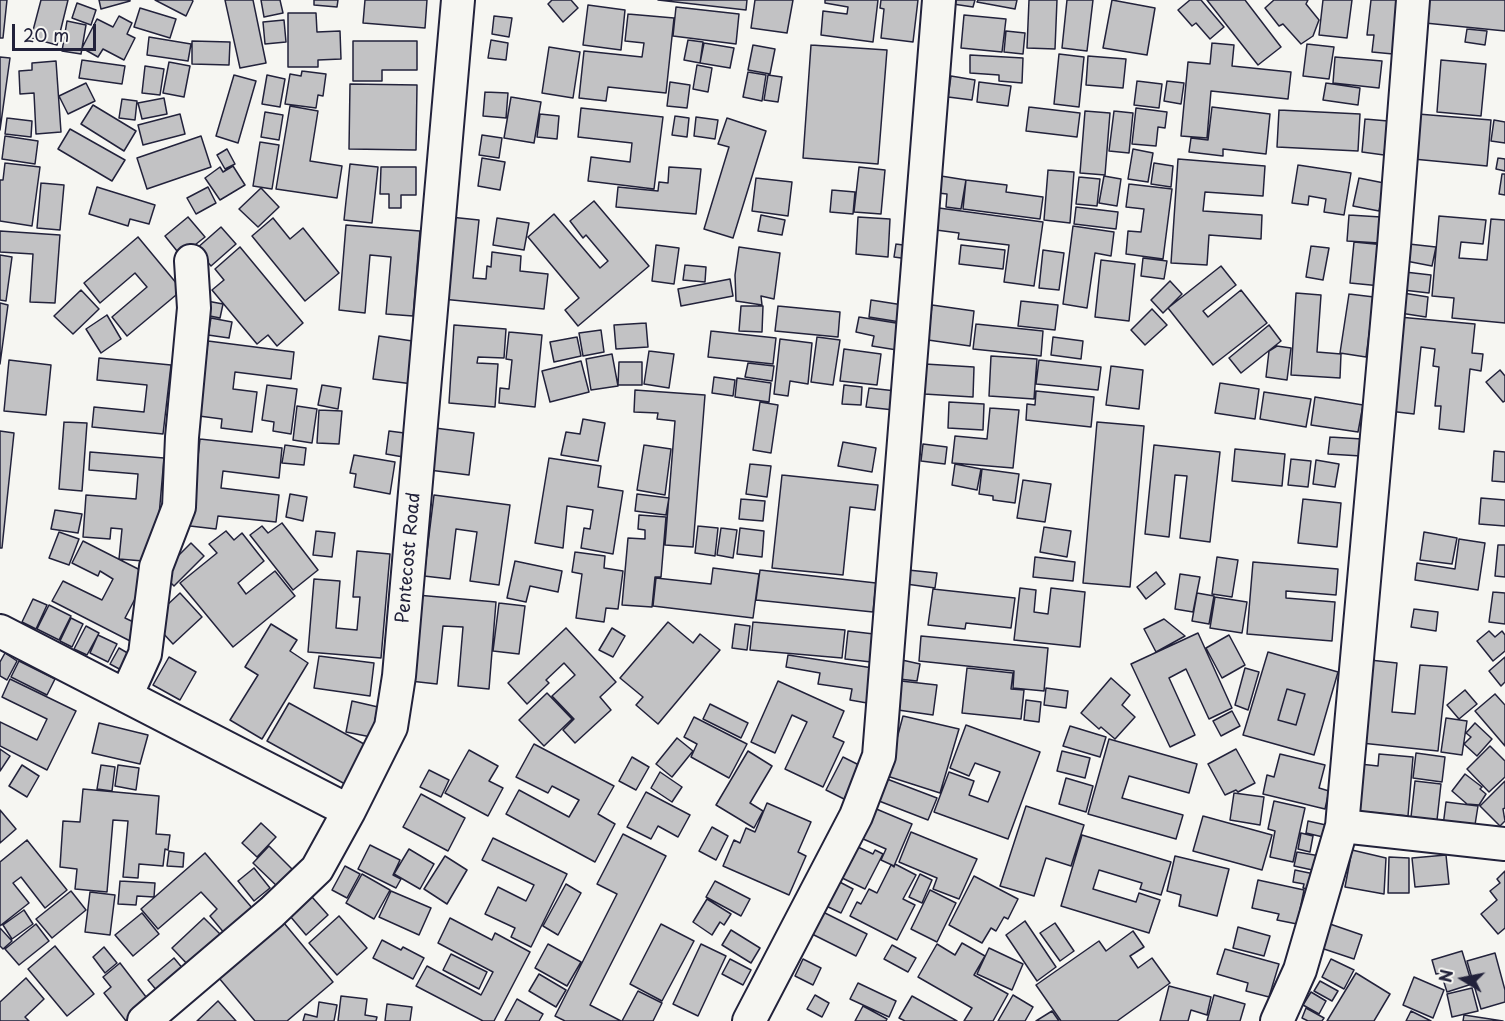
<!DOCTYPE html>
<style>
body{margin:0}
#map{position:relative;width:1505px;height:1021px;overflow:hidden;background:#f6f6f2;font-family:"Playpen Sans",sans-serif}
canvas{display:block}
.north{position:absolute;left:1433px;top:949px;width:60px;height:60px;-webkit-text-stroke:4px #f6f6f2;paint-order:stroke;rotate:280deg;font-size:16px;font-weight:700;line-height:24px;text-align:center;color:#22223b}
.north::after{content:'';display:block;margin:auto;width:21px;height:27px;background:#22223b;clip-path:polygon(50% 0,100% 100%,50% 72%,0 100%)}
.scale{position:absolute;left:12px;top:24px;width:84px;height:27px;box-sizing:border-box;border:3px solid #22223b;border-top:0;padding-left:8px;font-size:18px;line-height:21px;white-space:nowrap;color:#22223b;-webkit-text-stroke:4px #f6f6f2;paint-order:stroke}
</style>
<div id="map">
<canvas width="1505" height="1021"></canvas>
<div class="north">N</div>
<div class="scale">20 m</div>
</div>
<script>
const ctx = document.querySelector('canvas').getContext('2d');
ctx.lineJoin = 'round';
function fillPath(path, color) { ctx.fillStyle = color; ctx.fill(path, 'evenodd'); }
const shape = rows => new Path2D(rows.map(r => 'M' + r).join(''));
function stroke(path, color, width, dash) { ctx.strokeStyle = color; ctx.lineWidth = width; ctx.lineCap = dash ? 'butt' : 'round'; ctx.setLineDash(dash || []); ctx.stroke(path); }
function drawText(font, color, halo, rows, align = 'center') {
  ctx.font = font + ' "Playpen Sans",sans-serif'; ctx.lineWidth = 6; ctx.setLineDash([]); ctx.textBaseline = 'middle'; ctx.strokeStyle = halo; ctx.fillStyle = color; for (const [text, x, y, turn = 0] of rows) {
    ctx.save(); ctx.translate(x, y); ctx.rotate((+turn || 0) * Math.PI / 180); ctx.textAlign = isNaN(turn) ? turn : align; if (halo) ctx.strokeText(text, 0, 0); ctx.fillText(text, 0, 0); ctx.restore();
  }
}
const building = shape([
 [0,0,7,0,3,38,0,38,0,0],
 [41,0,68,0,57,45,31,38,41,0],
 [99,0,130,0,130,1,101,9,99,0],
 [155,0,192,0,193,1,186,16,155,0],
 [225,0,253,0,266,63,240,68,225,0],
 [261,0,280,0,283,13,264,17,261,0],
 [314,0,338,0,337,7,314,5,314,0],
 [365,0,427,0,425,28,363,23,365,0],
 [552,0,571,0,578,8,563,22,548,4,552,0],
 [658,0,747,0,746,10,658,0],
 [755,0,793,0,787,33,751,28,755,0],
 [825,0,878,0,873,42,821,35,823,11,847,14,848,7,825,3,825,0],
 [881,0,918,0,913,42,881,38,884,9,880,8,881,0],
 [954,0,975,0,973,7,953,4,954,0],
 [978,0,1017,0,1015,9,977,2,978,0],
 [1029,0,1057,0,1055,49,1027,48,1029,0],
 [1067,0,1093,0,1087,51,1062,48,1067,0],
 [1112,0,1155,8,1147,55,1103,48,1112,0],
 [1190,0,1201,0,1224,27,1210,39,1196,23,1192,26,1178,10,1190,0],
 [1207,0,1245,0,1281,47,1258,65,1207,0],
 [1274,0,1308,0,1306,4,1319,20,1313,36,1301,44,1283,24,1279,26,1265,8,1274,0],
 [1323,0,1352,0,1347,38,1319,35,1323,0],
 [1371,0,1399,0,1393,54,1372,52,1374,35,1367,35,1371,0],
 [1428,0,1505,0,1505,31,1425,23,1428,0],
 [77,3,96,10,91,25,72,18,77,3],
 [588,5,625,10,621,50,583,45,588,5],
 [676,7,739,14,736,44,673,36,676,7],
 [140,8,176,19,170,38,134,27,140,8],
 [288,13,316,13,317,32,340,31,341,59,318,60,318,67,288,67,288,13],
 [628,14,674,18,666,93,608,87,606,101,579,98,584,51,642,57,644,43,625,41,628,14],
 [964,15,1006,19,1002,52,961,48,964,15],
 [119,16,132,23,127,34,135,38,124,60,103,49,98,57,82,48,97,19,113,27,119,16],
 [494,16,512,18,509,37,492,34,494,16],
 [284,20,286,42,265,44,263,22,284,20],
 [67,21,86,25,81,54,62,51,67,21],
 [1467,29,1487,31,1485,45,1465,42,1467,29],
 [1006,31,1025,33,1023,54,1004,52,1006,31],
 [149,37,191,44,188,61,147,55,149,37],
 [491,40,508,43,506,60,488,58,491,40],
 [688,40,703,42,700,63,684,60,688,40],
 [192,41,230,42,229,65,192,64,192,41],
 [353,41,417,41,417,70,382,70,382,81,353,81,353,41],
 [704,43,734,48,730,68,700,63,704,43],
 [1212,43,1234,45,1232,66,1291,72,1288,99,1211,91,1207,138,1181,136,1188,62,1210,64,1212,43],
 [1307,44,1334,47,1329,79,1303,76,1307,44],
 [753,45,775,49,770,74,748,70,753,45],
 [811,45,887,50,878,164,803,158,811,45],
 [549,47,580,52,573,98,542,93,549,47],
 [1059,54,1084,57,1079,107,1054,104,1059,54],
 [970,55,1023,58,1022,83,999,81,999,75,970,73,970,55],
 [1088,56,1126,59,1123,88,1086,85,1088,56],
 [0,57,10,58,0,130,0,57],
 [1335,57,1382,61,1379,88,1333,83,1335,57],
 [82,60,125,66,122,84,79,78,82,60],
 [1441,60,1486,64,1481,116,1437,112,1441,60],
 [56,61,61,132,36,134,34,93,20,94,19,71,32,70,32,63,56,61],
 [169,62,190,66,184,97,163,93,169,62],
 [697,65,712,68,708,92,693,89,697,65],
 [145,66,164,69,160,95,142,93,145,66],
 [302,71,326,74,323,96,318,95,316,108,285,104,290,74,301,76,302,71],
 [748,72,766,75,762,101,743,97,748,72],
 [234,75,256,81,238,143,216,136,234,75],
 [267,75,285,79,280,107,262,104,267,75],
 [768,75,782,77,778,102,764,100,768,75],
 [951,76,975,80,972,100,948,97,951,76],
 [1137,81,1162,84,1159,108,1134,105,1137,81],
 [1167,81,1184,83,1181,104,1164,101,1167,81],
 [670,82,690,85,687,108,667,106,670,82],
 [979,82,1011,86,1008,106,977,102,979,82],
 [86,83,95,101,68,114,59,96,86,83],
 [1326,83,1360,88,1358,105,1323,100,1326,83],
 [350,84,417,85,416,150,349,149,350,84],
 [485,92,508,93,506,118,483,116,485,92],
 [511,97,541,102,534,143,504,138,511,97],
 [164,98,167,114,142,119,138,103,164,98],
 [122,99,137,101,135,120,119,118,122,99],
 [93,105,136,131,124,151,81,124,93,105],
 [290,106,318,111,310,161,342,166,337,198,276,189,290,106],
 [1029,107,1080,113,1077,137,1026,131,1029,107],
 [1212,107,1270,114,1266,154,1223,149,1223,156,1189,152,1191,138,1208,140,1212,107],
 [581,108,663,117,654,189,588,181,591,157,630,162,632,143,578,137,581,108],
 [1136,108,1167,112,1165,128,1158,127,1156,146,1132,144,1136,108],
 [1279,110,1360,114,1358,151,1277,147,1279,110],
 [1085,111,1110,113,1105,175,1080,173,1085,111],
 [1114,111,1133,113,1129,153,1109,151,1114,111],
 [265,112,283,115,279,140,261,137,265,112],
 [180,114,185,134,143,145,138,125,180,114],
 [540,114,559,116,557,139,537,137,540,114],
 [1418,114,1491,120,1487,166,1413,159,1418,114],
 [675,116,689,118,687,137,672,135,675,116],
 [696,117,718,120,715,139,694,136,696,117],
 [7,118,32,121,31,137,5,134,7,118],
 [727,118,766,131,733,238,704,229,729,147,718,144,727,118],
 [1365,119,1388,121,1384,155,1362,152,1365,119],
 [1494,120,1505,122,1505,143,1491,141,1494,120],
 [70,129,125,160,112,181,58,149,70,129],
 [482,135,502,138,499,158,479,155,482,135],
 [5,136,38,141,35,164,2,159,5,136],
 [201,136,211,167,147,189,137,158,201,136],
 [260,142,279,145,272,189,253,186,260,142],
 [227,149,235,164,225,169,217,155,227,149],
 [1133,149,1153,153,1148,182,1128,179,1133,149],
 [482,158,505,162,500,190,478,186,482,158],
 [1498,158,1505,159,1505,171,1496,169,1498,158],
 [1178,159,1265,166,1263,196,1205,192,1203,211,1262,215,1261,239,1209,235,1207,265,1171,263,1178,159],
 [5,163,40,167,32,226,0,221,0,180,3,180,5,163],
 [1154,163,1173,166,1171,187,1151,184,1154,163],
 [350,164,378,167,372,223,344,220,350,164],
 [1298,165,1351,173,1344,215,1324,212,1326,199,1309,196,1308,205,1292,203,1298,165],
 [233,166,245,185,220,200,205,178,220,167,223,172,233,166],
 [381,167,416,167,416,195,401,195,401,208,389,208,389,194,380,194,381,167],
 [669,167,701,169,696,214,616,207,618,187,658,191,659,182,668,183,669,167],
 [859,167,885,170,881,214,854,212,859,167],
 [1048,170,1074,172,1070,223,1044,220,1048,170],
 [1502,174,1505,174,1505,195,1499,194,1502,174],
 [941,176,966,180,961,209,946,207,947,194,938,193,941,176],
 [1104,176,1121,179,1117,206,1099,203,1104,176],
 [1079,177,1100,179,1097,206,1076,204,1079,177],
 [756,178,792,182,788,216,752,211,756,178],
 [1359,178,1384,183,1379,211,1353,206,1359,178],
 [966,180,1007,185,1006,192,1043,197,1040,219,963,209,966,180],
 [41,183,64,185,60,230,37,228,41,183],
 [1129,184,1172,189,1163,259,1126,254,1128,231,1141,232,1144,209,1126,207,1129,184],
 [97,187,155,205,149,224,130,219,128,226,89,214,97,187],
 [208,187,216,203,196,214,187,198,208,187],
 [261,188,279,207,258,227,239,209,261,188],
 [832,190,855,192,853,214,830,212,832,190],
 [594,201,649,266,578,326,565,310,579,298,528,237,554,214,600,268,608,261,586,235,583,238,570,221,594,201],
 [1076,207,1118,212,1116,229,1074,224,1076,207],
 [939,208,1043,222,1034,286,1004,282,1009,245,958,239,959,233,936,230,939,208],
 [761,215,785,220,782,235,758,231,761,215],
 [1349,215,1381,217,1379,243,1347,241,1349,215],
 [1439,216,1486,220,1483,244,1461,242,1459,258,1487,260,1491,219,1505,220,1505,323,1452,318,1454,298,1432,296,1439,216],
 [188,217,205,237,181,256,165,236,188,217],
 [450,217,479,220,473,278,486,279,487,266,491,267,492,252,521,256,520,271,548,274,544,309,442,299,450,217],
 [858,217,890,219,888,257,856,254,858,217],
 [273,218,290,239,303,228,339,273,305,301,252,236,273,218],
 [497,218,529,223,524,250,493,245,497,218],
 [346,225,420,231,413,316,386,314,391,257,370,255,365,313,339,310,346,225],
 [1073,226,1114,232,1111,256,1095,253,1087,308,1063,304,1073,226],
 [221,227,236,244,211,266,196,249,221,227],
 [0,231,60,235,55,303,30,302,33,254,0,252,0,231],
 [138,237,182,290,127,336,112,317,147,287,135,273,100,303,84,283,138,237],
 [1354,242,1385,245,1381,286,1350,283,1354,242],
 [896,244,910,246,908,259,894,257,896,244],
 [1409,244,1436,247,1432,266,1406,261,1409,244],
 [656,245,679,248,674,284,652,281,656,245],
 [961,245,1005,250,1003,269,959,264,961,245],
 [1311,246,1329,248,1323,280,1306,277,1311,246],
 [240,247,303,323,277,346,268,335,257,344,212,290,224,280,215,269,240,247],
 [739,247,780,253,774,299,761,296,762,305,736,301,735,275,739,247],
 [1043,250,1064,253,1059,290,1039,288,1043,250],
 [0,255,12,257,6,301,0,300,0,255],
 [1143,258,1167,261,1164,279,1141,276,1143,258],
 [1101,260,1135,264,1129,321,1095,317,1101,260],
 [685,265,706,267,705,282,683,280,685,265],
 [1221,266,1236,285,1203,311,1208,317,1241,290,1267,323,1213,365,1168,308,1221,266],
 [1405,272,1431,275,1429,293,1403,290,1405,272],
 [730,279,733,296,681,306,678,289,730,279],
 [1170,281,1182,294,1163,313,1151,300,1170,281],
 [81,290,99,309,73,334,54,316,81,290],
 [1296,293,1321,295,1317,352,1341,354,1340,378,1291,375,1296,293],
 [1403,293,1428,297,1426,317,1400,313,1403,293],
 [1349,294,1374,297,1366,357,1340,353,1349,294],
 [871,300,903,305,900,322,869,317,871,300],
 [207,301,223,304,220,318,205,315,207,301],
 [1021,301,1058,305,1055,330,1018,326,1021,301],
 [0,303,8,305,0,364,0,303],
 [932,305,974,311,970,346,928,340,932,305],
 [741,306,763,306,762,332,739,331,741,306],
 [778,306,840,312,838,337,775,331,778,306],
 [1152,309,1167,325,1145,345,1131,330,1152,309],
 [107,315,121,339,101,353,86,329,107,315],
 [859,317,902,324,897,350,872,346,874,336,856,332,859,317],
 [1399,317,1475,324,1472,353,1483,354,1481,371,1470,369,1464,432,1439,429,1441,406,1435,406,1439,367,1433,366,1435,349,1421,347,1414,414,1389,411,1399,317],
 [211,318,232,322,229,338,208,335,211,318],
 [646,323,648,347,616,349,614,325,646,323],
 [976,324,1043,331,1041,356,973,349,976,324],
 [454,325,506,329,504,358,478,357,477,363,498,364,495,407,449,403,454,325],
 [1269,325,1281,341,1241,373,1229,358,1269,325],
 [601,330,604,352,583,356,579,333,601,330],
 [711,331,776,338,773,364,708,357,711,331],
 [509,332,542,335,535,407,499,403,500,388,509,389,512,360,506,359,509,332],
 [379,336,419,342,413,384,373,379,379,336],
 [577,337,581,356,554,362,550,342,577,337],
 [817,337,840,340,833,385,811,382,817,337],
 [1053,337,1083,341,1081,359,1051,355,1053,337],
 [780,339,812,343,808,384,790,381,788,396,774,394,780,339],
 [208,341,294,352,291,379,235,372,233,389,257,392,252,432,221,428,222,419,199,416,208,341],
 [1277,346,1291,348,1287,380,1266,377,1269,351,1277,346],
 [844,349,881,354,877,385,840,381,844,349],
 [649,351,674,354,669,388,644,384,649,351],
 [612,354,618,386,591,390,586,359,612,354],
 [991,356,1037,359,1034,399,989,396,991,356],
 [99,358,171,365,163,434,92,427,94,407,144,412,147,385,97,380,99,358],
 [9,360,51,365,46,415,4,411,9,360],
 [1039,360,1101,367,1098,390,1036,384,1039,360],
 [581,361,589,392,550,402,542,371,581,361],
 [619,362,642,362,642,385,618,385,619,362],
 [748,363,774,366,772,381,745,377,748,363],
 [925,364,974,367,973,397,924,394,925,364],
 [1111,366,1143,370,1139,409,1106,405,1111,366],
 [1500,370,1505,376,1505,401,1503,402,1486,382,1500,370],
 [714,377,735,380,733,396,712,393,714,377],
 [737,378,771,383,769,402,735,397,737,378],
 [1220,383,1259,389,1255,419,1215,413,1220,383],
 [267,385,297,389,291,434,273,431,274,422,262,420,267,385],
 [322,385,341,388,338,409,318,405,322,385],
 [844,385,862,387,861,405,842,404,844,385],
 [869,388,896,391,894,410,866,407,869,388],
 [635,390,705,395,693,547,665,545,675,421,657,419,658,413,634,412,635,390],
 [1036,391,1094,397,1091,427,1026,420,1027,404,1035,405,1036,391],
 [1264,392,1311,399,1306,427,1260,419,1264,392],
 [1315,397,1363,405,1358,432,1311,425,1315,397],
 [760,402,778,405,771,453,753,450,760,402],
 [949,402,984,404,983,430,948,428,949,402],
 [297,406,317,409,312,443,293,440,297,406],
 [990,408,1019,410,1013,468,952,463,955,436,987,439,990,408],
 [319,410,342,411,339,444,317,443,319,410],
 [583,419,605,423,598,461,561,455,566,432,580,434,583,419],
 [64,422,87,423,82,491,59,489,64,422],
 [1097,422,1144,426,1130,587,1083,583,1097,422],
 [435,428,474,433,469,475,429,470,435,428],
 [0,431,14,433,2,548,0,548,0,431],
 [389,431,412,434,409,458,386,454,389,431],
 [1330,437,1362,439,1361,456,1328,454,1330,437],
 [200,439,282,448,279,478,223,471,221,488,279,495,276,522,218,516,216,529,190,526,200,439],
 [843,442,876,448,872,472,838,466,843,442],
 [923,444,947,447,945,464,921,461,923,444],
 [285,445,306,448,304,465,282,463,285,445],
 [644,445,671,449,665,495,637,490,644,445],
 [1154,445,1220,452,1210,542,1180,538,1187,476,1175,475,1169,537,1145,534,1154,445],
 [1235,449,1285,454,1282,486,1232,481,1235,449],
 [1494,451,1505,452,1505,482,1492,481,1494,451],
 [90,452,164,458,155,562,119,559,122,529,111,528,110,539,83,537,86,495,136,499,138,474,89,470,90,452],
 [354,455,395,462,390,494,354,487,356,474,350,473,354,455],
 [549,458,601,466,598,487,623,491,613,554,581,548,584,528,590,529,593,510,567,506,563,548,535,543,549,458],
 [1291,459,1311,461,1308,487,1288,485,1291,459],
 [1316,460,1339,464,1335,487,1313,484,1316,460],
 [750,464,771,466,767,497,746,494,750,464],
 [955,464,981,469,977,490,952,485,955,464],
 [982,469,1019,474,1015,503,993,500,993,496,979,494,982,469],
 [782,475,878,485,875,510,850,507,843,575,772,568,782,475],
 [1023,480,1051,484,1045,522,1017,518,1023,480],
 [290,494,307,497,303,521,286,517,290,494],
 [637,494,669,498,666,515,635,511,637,494],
 [434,495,510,505,499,585,470,581,477,532,456,529,450,579,424,576,434,495],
 [1481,498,1505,500,1505,526,1479,524,1481,498],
 [741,499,765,501,763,521,739,519,741,499],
 [1303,499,1341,503,1337,547,1298,543,1303,499],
 [55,510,82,514,78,533,51,529,55,510],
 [639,515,666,517,661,577,655,577,652,607,622,605,628,538,645,539,645,530,638,529,639,515],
 [282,523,318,570,293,590,250,535,262,526,268,533,282,523],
 [698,526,718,528,715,556,695,553,698,526],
 [1044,527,1071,531,1067,557,1040,552,1044,527],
 [721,528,737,530,733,558,717,555,721,528],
 [740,528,764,531,762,557,737,554,740,528],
 [226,531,234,540,242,533,264,561,238,583,246,594,275,571,295,596,233,647,180,583,217,553,209,544,226,531],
 [316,531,335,533,332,557,313,555,316,531],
 [59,532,79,539,69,565,49,558,59,532],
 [1424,532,1457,538,1452,564,1420,560,1424,532],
 [1459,539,1485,543,1478,590,1415,580,1417,563,1455,569,1459,539],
 [83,541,148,574,125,618,144,627,136,644,52,601,63,581,102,600,113,579,100,571,98,576,72,563,83,541],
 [191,543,204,556,174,586,161,573,191,543],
 [1498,545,1505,545,1505,577,1495,576,1498,545],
 [357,551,390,554,381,658,308,652,314,579,340,581,336,628,357,630,360,597,353,597,357,551],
 [575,552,605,556,604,568,623,571,618,609,606,608,604,622,576,618,582,574,572,572,575,552],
 [1035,557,1075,562,1073,581,1033,577,1035,557],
 [1217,557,1238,560,1232,597,1212,594,1217,557],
 [515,561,562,571,558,592,530,586,526,602,507,598,515,561],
 [1253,562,1338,569,1336,595,1286,591,1286,598,1335,602,1332,641,1247,634,1253,562],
 [713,568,759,574,753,618,653,606,656,578,711,584,713,568],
 [760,570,876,583,873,612,756,600,760,570],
 [908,570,937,573,935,588,906,584,908,570],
 [1156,572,1165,584,1146,599,1137,587,1156,572],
 [1180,574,1200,577,1193,612,1175,609,1180,574],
 [1020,588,1036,590,1034,612,1048,614,1051,588,1085,592,1080,647,1014,640,1020,588],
 [933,589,1015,598,1011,628,966,623,965,629,928,625,933,589],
 [1493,592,1505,593,1505,624,1489,622,1493,592],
 [180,593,202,617,173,644,151,620,180,593],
 [1197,593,1214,596,1209,624,1192,621,1197,593],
 [417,595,496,602,489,689,458,686,463,627,443,626,437,684,410,681,417,595],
 [1215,597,1247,602,1242,633,1210,628,1215,597],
 [33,599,47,605,36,629,22,622,33,599],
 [499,603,525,606,519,654,493,651,499,603],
 [49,605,71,616,59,640,37,629,49,605],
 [1414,609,1438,612,1436,631,1411,627,1414,609],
 [71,618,83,624,72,647,60,641,71,618],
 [1164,619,1185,636,1156,652,1144,629,1164,619],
 [668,622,693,643,700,634,720,650,658,724,636,705,643,697,620,678,668,622],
 [753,622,845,630,842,658,750,650,753,622],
 [271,624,297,640,290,651,308,663,262,739,230,720,258,675,245,667,271,624],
 [735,624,750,626,747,650,732,648,735,624],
 [86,626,99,633,87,655,74,649,86,626],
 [566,628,616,682,600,697,611,710,575,743,563,730,574,719,552,696,575,675,564,663,546,680,549,683,527,704,508,683,566,628],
 [612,628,625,636,613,657,599,650,612,628],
 [848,631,874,634,871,662,845,659,848,631],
 [1489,631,1495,637,1502,631,1505,635,1505,651,1493,661,1477,641,1489,631],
 [1198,633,1232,708,1209,719,1186,669,1169,678,1195,735,1170,747,1131,664,1198,633],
 [98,635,117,644,108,662,90,653,98,635],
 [1229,635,1245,665,1222,678,1206,648,1229,635],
 [921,636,1048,648,1044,691,1013,688,1014,671,919,661,921,636],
 [119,648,131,655,123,671,110,664,119,648],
 [1268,652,1338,672,1314,755,1243,735,1268,652],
 [1287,689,1305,694,1296,725,1278,720,1287,689],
 [5,653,17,661,7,680,0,676,0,662,5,653],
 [788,655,873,668,867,703,850,700,852,689,818,684,820,673,786,667,788,655],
 [319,656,374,663,370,696,314,688,319,656],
 [169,657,196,672,180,700,153,685,169,657],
 [1505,657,1505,682,1501,686,1489,671,1505,657],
 [902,660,920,664,917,681,899,679,902,660],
 [1370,660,1397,663,1392,712,1415,714,1420,665,1447,667,1438,751,1361,743,1370,660],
 [19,661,55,679,47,695,11,677,19,661],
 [967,668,1013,673,1011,689,1024,690,1021,719,962,713,967,668],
 [1245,668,1259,672,1248,710,1235,705,1245,668],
 [1111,678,1130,695,1122,705,1135,717,1115,739,1101,727,1099,729,1081,713,1111,678],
 [10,679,76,711,47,770,0,746,0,722,37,740,47,719,2,697,10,679],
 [778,681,844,711,833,737,844,742,823,787,785,769,807,722,792,715,775,753,751,742,778,681],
 [901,681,937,685,933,715,898,710,901,681],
 [1046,688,1068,691,1066,708,1044,705,1046,688],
 [1287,689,1305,694,1296,725,1278,720,1287,689],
 [1465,690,1477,704,1459,719,1447,705,1465,690],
 [547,693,572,719,544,746,519,720,547,693],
 [1495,694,1505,705,1505,746,1475,711,1495,694],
 [1026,700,1041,702,1039,722,1024,720,1026,700],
 [352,701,378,707,371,737,346,732,352,701],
 [289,703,375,750,354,789,267,741,289,703],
 [710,704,748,723,741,738,703,719,710,704],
 [1232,711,1240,726,1221,736,1213,721,1232,711],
 [903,716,959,729,940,793,887,776,903,716],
 [694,717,747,744,729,778,691,757,697,744,684,737,694,717],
 [1446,718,1467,721,1462,755,1441,752,1446,718],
 [99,723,148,735,140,764,92,753,99,723],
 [1475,723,1492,739,1477,756,1464,744,1471,737,1466,733,1475,723],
 [966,725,1040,752,1008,839,934,812,949,772,974,781,969,795,988,802,1000,772,975,763,969,776,950,768,966,725],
 [1070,726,1106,737,1100,757,1063,746,1070,726],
 [677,738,693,751,672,777,656,764,677,738],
 [1109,739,1197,764,1189,793,1129,776,1122,798,1183,815,1176,839,1088,814,1109,739],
 [534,744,614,786,598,814,615,824,595,862,506,814,519,790,569,817,579,800,552,786,548,793,516,777,534,744],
 [1490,746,1505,761,1505,777,1489,792,1467,769,1490,746],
 [0,749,10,756,0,771,0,749],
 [1236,749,1255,783,1238,792,1236,790,1225,795,1208,764,1236,749],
 [469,750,498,766,489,781,503,788,488,816,445,793,469,750],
 [748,751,772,766,750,803,763,811,754,828,716,805,748,751],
 [1062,751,1090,758,1085,778,1057,771,1062,751],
 [1416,753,1445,757,1442,782,1413,778,1416,753],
 [1280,754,1325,765,1319,788,1329,791,1325,809,1263,794,1267,775,1274,777,1280,754],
 [1379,754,1413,757,1408,816,1356,811,1360,764,1378,766,1379,754],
 [632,757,649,767,636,790,619,781,632,757],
 [843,757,861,766,844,799,826,790,843,757],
 [22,765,39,776,27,797,9,786,22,765],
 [101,765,115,767,112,791,97,789,101,765],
 [118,765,139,768,136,790,115,786,118,765],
 [429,770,449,780,441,797,420,787,429,770],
 [660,772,682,787,672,802,651,788,660,772],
 [1465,774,1482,787,1480,789,1486,794,1479,805,1467,804,1452,791,1465,774],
 [1066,778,1093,786,1086,812,1059,804,1066,778],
 [887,779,937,798,928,820,879,801,887,779],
 [1415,781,1441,784,1437,820,1411,817,1415,781],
 [1505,781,1505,808,1503,809,1505,821,1500,826,1480,806,1505,781],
 [83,789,159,796,156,834,170,835,168,850,165,849,163,866,139,864,138,878,123,877,128,821,113,820,107,892,75,889,77,869,60,867,63,821,80,822,83,789],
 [646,792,690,815,678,837,658,826,651,839,627,827,646,792],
 [1234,793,1264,797,1260,825,1230,820,1234,793],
 [421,794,465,818,448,851,403,827,421,794],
 [1274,801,1305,808,1293,862,1270,857,1275,831,1268,829,1274,801],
 [1446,802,1478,806,1474,831,1443,826,1446,802],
 [767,803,811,822,798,852,806,856,789,895,723,866,734,840,740,843,746,828,755,832,767,803],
 [1026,806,1084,825,1071,866,1046,858,1034,896,1000,886,1026,806],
 [874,808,912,824,894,866,881,860,886,849,861,838,874,808],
 [0,810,16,829,0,843,0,810],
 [1203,816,1272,835,1262,870,1193,851,1203,816],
 [1308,821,1326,825,1323,837,1306,833,1308,821],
 [261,823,276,837,257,857,242,843,261,823],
 [712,827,728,836,716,860,699,851,712,827],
 [911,832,977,859,959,899,933,889,937,878,899,862,911,832],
 [1301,833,1313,836,1310,852,1298,849,1301,833],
 [623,834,666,856,590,1005,621,1021,565,1021,555,1016,617,894,597,884,623,834],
 [1082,835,1171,862,1161,895,1140,889,1142,883,1099,870,1093,889,1136,902,1139,893,1160,900,1149,933,1061,906,1082,835],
 [493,838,567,874,531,947,511,937,515,928,485,914,498,887,526,901,534,885,482,860,493,838],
 [27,840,67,890,45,908,21,877,13,883,29,903,0,926,0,862,27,840],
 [370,845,400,860,393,875,401,879,396,888,358,869,370,845],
 [269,846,296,873,280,889,253,863,269,846],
 [858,847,873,854,875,850,883,854,865,889,838,876,846,859,851,861,858,847],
 [409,849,434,864,420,889,394,874,409,849],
 [1352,850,1386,858,1384,894,1345,887,1352,850],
 [169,851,184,853,183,867,167,866,169,851],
 [1297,852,1320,856,1317,871,1294,866,1297,852],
 [205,853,253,909,225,934,210,916,217,909,201,892,158,929,141,909,205,853],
 [1446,855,1449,884,1415,887,1412,858,1446,855],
 [445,856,467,870,447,904,424,889,445,856],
 [1175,856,1229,869,1217,916,1179,906,1181,895,1167,891,1175,856],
 [1389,857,1409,858,1409,893,1388,893,1389,857],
 [895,864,916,875,903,899,915,905,897,940,850,916,857,902,861,904,869,889,877,893,891,865,894,867,895,864],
 [345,866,360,874,347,898,332,890,345,866],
 [254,868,270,888,254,901,238,881,254,868],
 [1295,870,1319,875,1316,891,1303,888,1304,884,1293,882,1295,870],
 [1505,871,1505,928,1498,934,1481,914,1497,900,1490,891,1500,883,1497,879,1505,871],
 [362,874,390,890,374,919,346,903,362,874],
 [920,874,932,880,922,903,909,897,920,874],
 [974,876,1018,899,1008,919,1004,917,996,931,991,928,982,943,949,925,974,876],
 [834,879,853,889,841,913,822,904,834,879],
 [1258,880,1304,890,1297,924,1277,920,1279,914,1252,908,1258,880],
 [120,881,155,883,154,897,137,896,136,905,118,904,120,881],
 [715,881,750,899,741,916,706,897,715,881],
 [566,884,581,893,558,935,543,926,566,884],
 [930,890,956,903,937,942,911,929,930,890],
 [71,891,86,910,52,938,36,919,71,891],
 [391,891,431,908,419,935,379,917,391,891],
 [90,892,115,895,110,935,85,932,90,892],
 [312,897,328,915,306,935,290,916,312,897],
 [707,899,731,914,724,925,720,922,712,935,693,922,707,899],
 [24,910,33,924,12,939,3,925,24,910],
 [823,912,867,934,856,956,812,934,823,912],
 [142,913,159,934,133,956,115,935,142,913],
 [339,916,367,948,337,975,309,943,339,916],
 [204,918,222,936,190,967,172,948,204,918],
 [450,918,492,940,495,933,530,952,494,1021,483,1021,416,986,427,966,481,995,493,972,438,943,450,918],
 [1025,921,1056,967,1037,981,1006,935,1025,921],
 [284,923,333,982,287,1021,255,1021,219,978,284,923],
 [1055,923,1074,951,1060,961,1040,933,1055,923],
 [36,924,49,941,19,965,5,949,36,924],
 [661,924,694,941,662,1001,630,984,661,924],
 [1330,924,1362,935,1354,959,1321,948,1330,924],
 [1238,927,1270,936,1264,956,1233,948,1238,927],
 [0,928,12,941,3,949,0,946,0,928],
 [731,930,760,948,751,963,722,945,731,930],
 [1133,931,1144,947,1130,956,1138,968,1152,958,1170,983,1117,1021,1061,1021,1036,985,1099,941,1106,951,1133,931],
 [382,940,401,950,403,947,424,958,413,979,373,958,382,940],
 [962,943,985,956,974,975,1008,994,993,1021,964,1021,972,1008,918,977,937,944,955,955,962,943],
 [548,944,581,962,567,986,535,968,548,944],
 [701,944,726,956,698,1016,673,1004,701,944],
 [892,945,916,958,908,972,884,959,892,945],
 [55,946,94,994,67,1016,28,969,55,946],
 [104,947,117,963,105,973,93,957,104,947],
 [989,948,1023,964,1012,990,977,974,989,948],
 [1225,949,1279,964,1269,997,1246,991,1248,983,1217,974,1225,949],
 [1462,951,1472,984,1447,992,1441,973,1436,974,1432,960,1462,951],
 [1495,953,1505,990,1505,1002,1481,1009,1467,961,1495,953],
 [451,954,487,972,479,989,443,970,451,954],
 [174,958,189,976,163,998,148,980,174,958],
 [730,959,751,970,743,985,722,974,730,959],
 [803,959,821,968,813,985,795,976,803,959],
 [1331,959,1354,970,1344,989,1322,977,1331,959],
 [120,963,153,1006,134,1021,126,1021,104,993,111,987,103,977,120,963],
 [1356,973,1390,994,1374,1021,1327,1021,1356,973],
 [539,974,566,990,556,1007,529,991,539,974],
 [1414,977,1444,990,1433,1018,1403,1005,1414,977],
 [26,978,44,999,25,1017,29,1021,0,1021,0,1002,26,978],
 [1320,981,1338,991,1332,1001,1314,991,1320,981],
 [858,983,896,1001,889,1017,850,999,858,983],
 [1169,986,1211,997,1207,1015,1191,1010,1188,1021,1160,1021,1169,986],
 [1472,988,1478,1011,1452,1017,1447,994,1472,988],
 [638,991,662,1003,653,1021,622,1021,638,991],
 [1311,992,1326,1001,1319,1014,1303,1005,1311,992],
 [815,995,829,1003,822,1017,807,1009,815,995],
 [1013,995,1033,1007,1025,1021,998,1021,1013,995],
 [1214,995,1245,1004,1240,1021,1207,1021,1214,995],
 [341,996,367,999,365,1015,377,1017,376,1021,338,1021,341,996],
 [912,996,957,1021,905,1021,899,1018,912,996],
 [517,999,543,1014,539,1021,505,1021,517,999],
 [218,1001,236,1021,197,1021,218,1001],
 [319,1002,337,1005,334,1021,303,1021,305,1014,317,1017,319,1002],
 [387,1004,412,1007,410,1021,385,1021,387,1004],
 [863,1006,887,1019,886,1021,855,1021,863,1006],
 [1306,1008,1324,1018,1322,1021,1308,1021,1302,1018,1306,1008],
 [1052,1011,1059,1021,1036,1021,1052,1011],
 [1411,1011,1431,1021,1406,1021,1411,1011],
 [1464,1015,1503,1021,1463,1021,1464,1015]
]);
fillPath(building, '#c2c2c4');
stroke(building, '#22223b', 1.5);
const street = shape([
 [0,631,349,811],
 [126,696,145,654,156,567,179,507,182,437,194,308,191,261],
 [1342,826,1505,844],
 [144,1021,272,912,317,869,349,811,391,727,399,676,458,0],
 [749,1021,856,816,879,756,939,0],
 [1277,1021,1300,970,1342,826,1394,246,1413,0]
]);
stroke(street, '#22223b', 36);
stroke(street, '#f6f6f2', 32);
drawText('18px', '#22223b', '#f6f6f2', [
 ["Pentecost Road",409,558,-85]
]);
</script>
